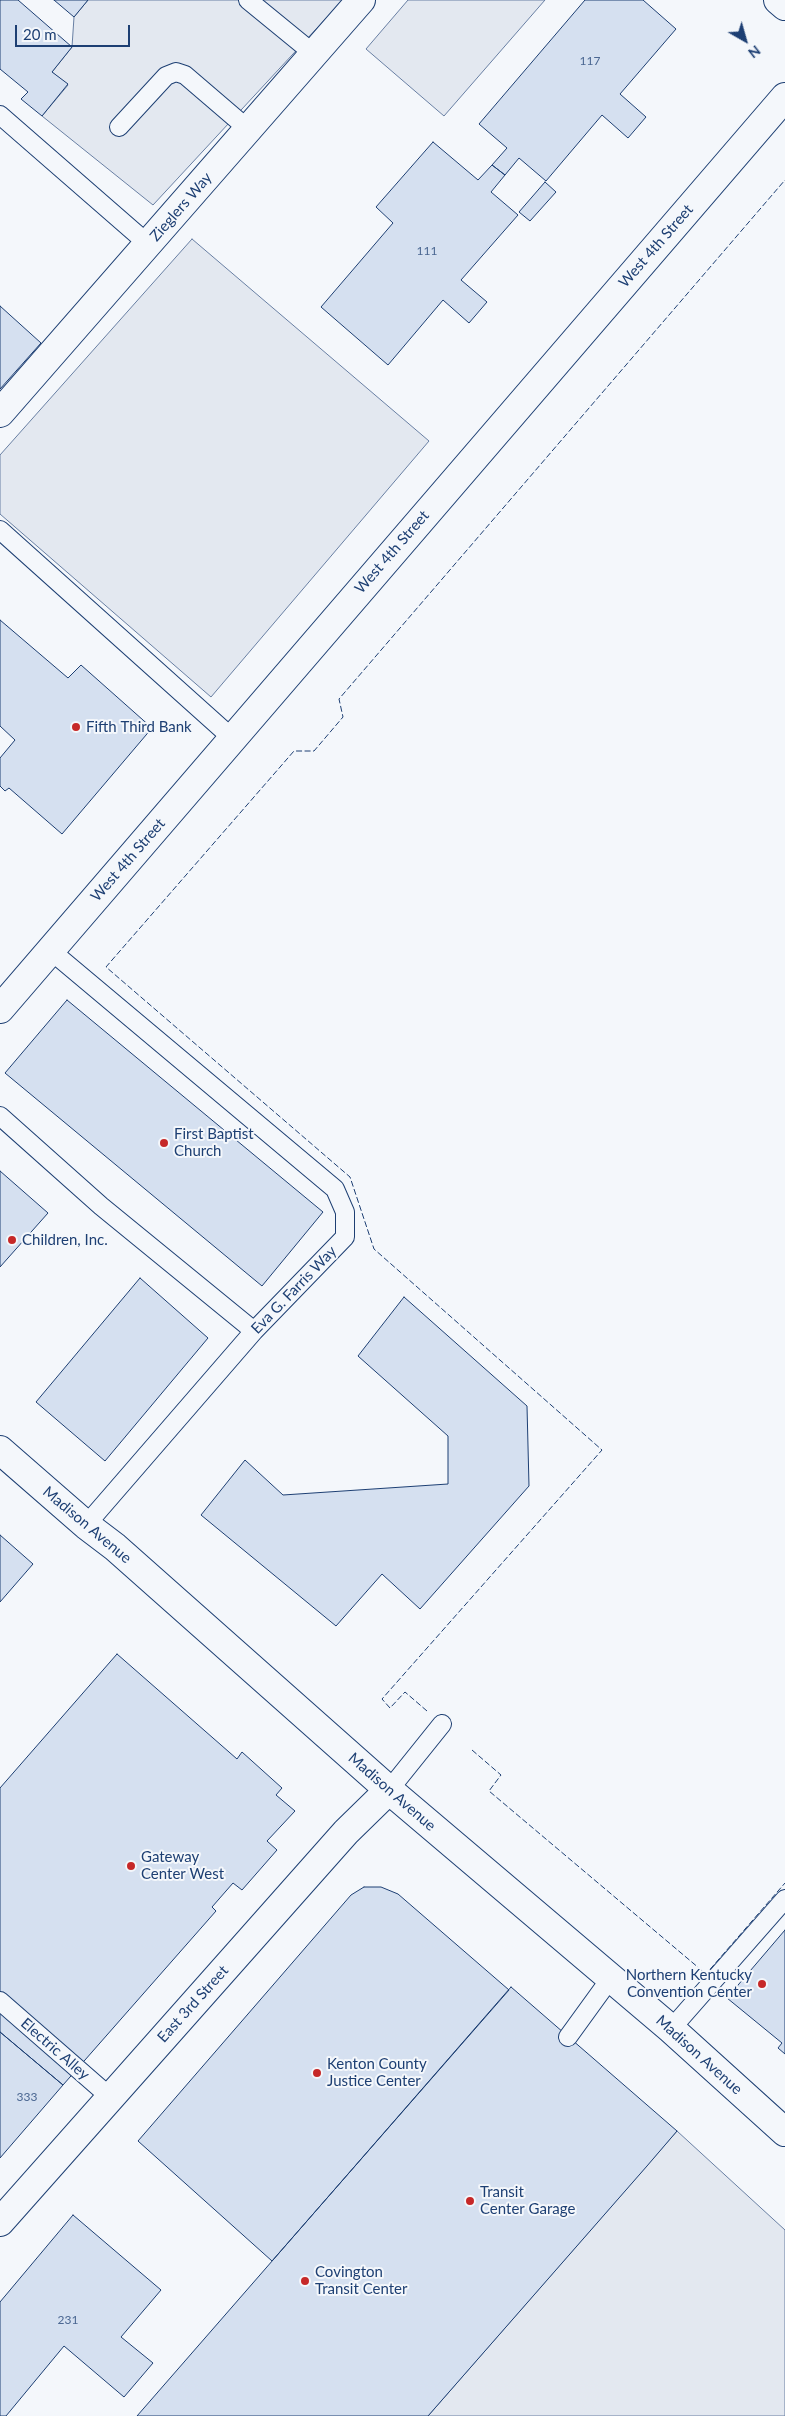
<!DOCTYPE html>
<style>
body{margin:0}
#map{position:relative;width:785px;height:2416px;overflow:hidden;background:#f4f7fb;font-family:Lato,sans-serif}
canvas{display:block}
.north{position:absolute;left:720px;top:15px;width:50px;height:50px;-webkit-text-stroke:4px #f4f7fb;paint-order:stroke;rotate:142deg;font-size:14px;font-weight:700;line-height:20px;text-align:center;color:#1d3f73}
.north::after{content:'';display:block;margin:auto;width:18px;height:22px;background:#1d3f73;clip-path:polygon(50% 0,100% 100%,50% 72%,0 100%)}
.scale{position:absolute;left:15px;top:25px;width:115px;height:22px;box-sizing:border-box;border:2px solid #1d3f73;border-top:0;padding-left:6px;font-size:15px;line-height:18px;white-space:nowrap;color:#1d3f73;-webkit-text-stroke:4px #f4f7fb;paint-order:stroke}
</style>
<div id="map">
<canvas width="785" height="2416"></canvas>
<div class="north">N</div>
<div class="scale">20 m</div>
</div>
<script>
const ctx = document.querySelector('canvas').getContext('2d');
ctx.lineJoin = 'round';
function fillPath(path, color) { ctx.fillStyle = color; ctx.fill(path, 'evenodd'); }
const shape = rows => new Path2D(rows.map(r => 'M' + r).join(''));
function stroke(path, color, width, dash) { ctx.strokeStyle = color; ctx.lineWidth = width; ctx.lineCap = dash ? 'butt' : 'round'; ctx.setLineDash(dash || []); ctx.stroke(path); }
function drawText(font, color, halo, rows, align = 'center') {
  ctx.font = font + ' Lato,sans-serif'; ctx.lineWidth = 4; ctx.setLineDash([]); ctx.textBaseline = 'middle'; ctx.strokeStyle = halo; ctx.fillStyle = color; for (const [text, x, y, turn = 0] of rows) {
    ctx.save(); ctx.translate(x, y); ctx.rotate((+turn || 0) * Math.PI / 180); ctx.textAlign = isNaN(turn) ? turn : align; if (halo) ctx.strokeText(text, 0, 0); ctx.fillText(text, 0, 0); ctx.restore();
  }
}
const parking = shape([
 [88,0,343,0,153,205,42,116,68,85,52,72,72,47,74,17,88,0],
 [408,0,545,0,444,116,366,49,408,0],
 [192,239,429,441,211,697,0,514,0,455,192,239],
 [677,2131,785,2230,785,2416,428,2416,677,2131]
]);
fillPath(parking, '#e3e8f0');
stroke(parking, '#687fa3', 1);
const building = shape([
 [0,0,18,0,72,47,52,72,68,84,42,116,21,99,28,92,0,69,0,0],
 [54,0,88,0,74,17,54,0],
 [585,0,643,0,676,29,620,94,646,117,628,138,602,115,546,181,519,158,505,175,492,165,507,148,479,124,585,0],
 [433,142,478,180,492,165,505,175,491,192,518,215,461,280,487,302,469,323,443,300,388,365,321,307,393,223,376,207,433,142],
 [545,182,556,192,530,221,519,212,545,182],
 [0,306,41,343,0,389,0,306],
 [0,620,68,678,81,665,152,728,62,834,9,788,5,791,0,786,0,758,15,740,0,726,0,620],
 [67,1000,323,1212,262,1286,5,1073,67,1000],
 [0,1171,48,1213,0,1267,0,1171],
 [140,1278,208,1338,105,1461,36,1402,140,1278],
 [404,1297,527,1406,529,1486,420,1609,382,1574,336,1626,201,1515,245,1460,283,1495,448,1484,448,1436,358,1356,404,1297],
 [0,1535,33,1564,0,1602,0,1535],
 [117,1654,237,1759,242,1752,282,1788,276,1795,295,1811,267,1841,277,1850,242,1890,233,1883,212,1907,216,1911,63,2085,0,2032,0,1788,117,1654],
 [364,1887,381,1887,398,1894,509,1990,272,2261,138,2141,351,1895,364,1887],
 [785,1930,785,2054,778,2048,782,2043,727,1998,785,1930],
 [511,1987,677,2131,647,2166,428,2416,137,2416,511,1987],
 [0,2032,63,2085,0,2158,0,2032],
 [73,2215,161,2290,121,2337,153,2363,124,2397,64,2346,6,2416,0,2416,0,2302,73,2215]
]);
fillPath(building, '#d5e0f0');
stroke(building, '#1d3f73', 1);
const lane = shape([
 [248,0,314,54],
 [0,115,148,244],
 [119,127,166,76,176,72,185,75,248,129],
 [0,530,232,738],
 [50,950,335,1189,345,1212,345,1237,254,1331,86,1525],
 [0,1116,101,1206,254,1331],
 [389,1790,442,1724],
 [0,2001,110,2097],
 [671,2029,785,1899],
 [568,2037,610,1979]
]);
const street = shape([
 [0,413,361,0],
 [0,2222,346,1832,389,1790]
]);
const secondary = shape([
 [778,0,785,6],
 [0,1450,86,1525,115,1547,389,1790,671,2029,785,2132]
]);
const primary = shape([
 [0,1009,785,97]
]);
stroke(lane, '#1d3f73', 20);
stroke(street, '#1d3f73', 30);
stroke(secondary, '#1d3f73', 30);
stroke(primary, '#1d3f73', 30);
stroke(lane, '#f4f7fb', 18);
stroke(street, '#f4f7fb', 28);
stroke(secondary, '#f4f7fb', 28);
stroke(primary, '#f4f7fb', 28);
stroke(shape([
 [427,1711,405,1692,390,1708,382,1699,602,1450,374,1249,350,1177,106,967,294,751,314,751,343,717,339,699,785,180],
 [472,1750,501,1775,489,1791,706,1974,785,1883]
]), '#1d3f73', 1, [6, 2.5]);
for (const [x, y, r, color] of [
 [76,727,5,"#c62828"],
 [164,1143,5,"#c62828"],
 [12,1240,5,"#c62828"],
 [131,1866,5,"#c62828"],
 [762,1984,5,"#c62828"],
 [317,2073,5,"#c62828"],
 [470,2201,5,"#c62828"],
 [305,2281,5,"#c62828"]
]) { const dot = new Path2D(); dot.arc(x, y, r, 0, 2 * Math.PI); ctx.fillStyle = color; ctx.fill(dot); stroke(dot, '#f4f7fb', 2); }
drawText('12px', '#4b6792', null, [
 ["117",590,61],
 ["111",427,251],
 ["333",27,2097],
 ["231",68,2320]
]);
drawText('15px', '#1d3f73', '#f4f7fb', [
 ["Zieglers Way",181,207,-49],
 ["West 4th Street",656,246,-49],
 ["West 4th Street",392,552,-49],
 ["West 4th Street",128,860,-49],
 ["Eva G. Farris Way",294,1290,-46],
 ["Madison Avenue",87,1525,40],
 ["Madison Avenue",392,1792,41],
 ["East 3rd Street",193,2004,-48],
 ["Electric Alley",55,2049,41],
 ["Madison Avenue",699,2055,42]
]);
drawText('15px', '#1d3f73', '#f4f7fb', [
 ["Fifth Third Bank",86,727],
 ["First Baptist",174,1134],
 ["Church",174,1151],
 ["Children, Inc.",22,1240],
 ["Gateway",141,1857],
 ["Center West",141,1874],
 ["Northern Kentucky",752,1975,"right"],
 ["Convention Center",752,1992,"right"],
 ["Kenton County",327,2064],
 ["Justice Center",327,2081],
 ["Transit",480,2192],
 ["Center Garage",480,2209],
 ["Covington",315,2272],
 ["Transit Center",315,2289]
], 'left');
</script>
